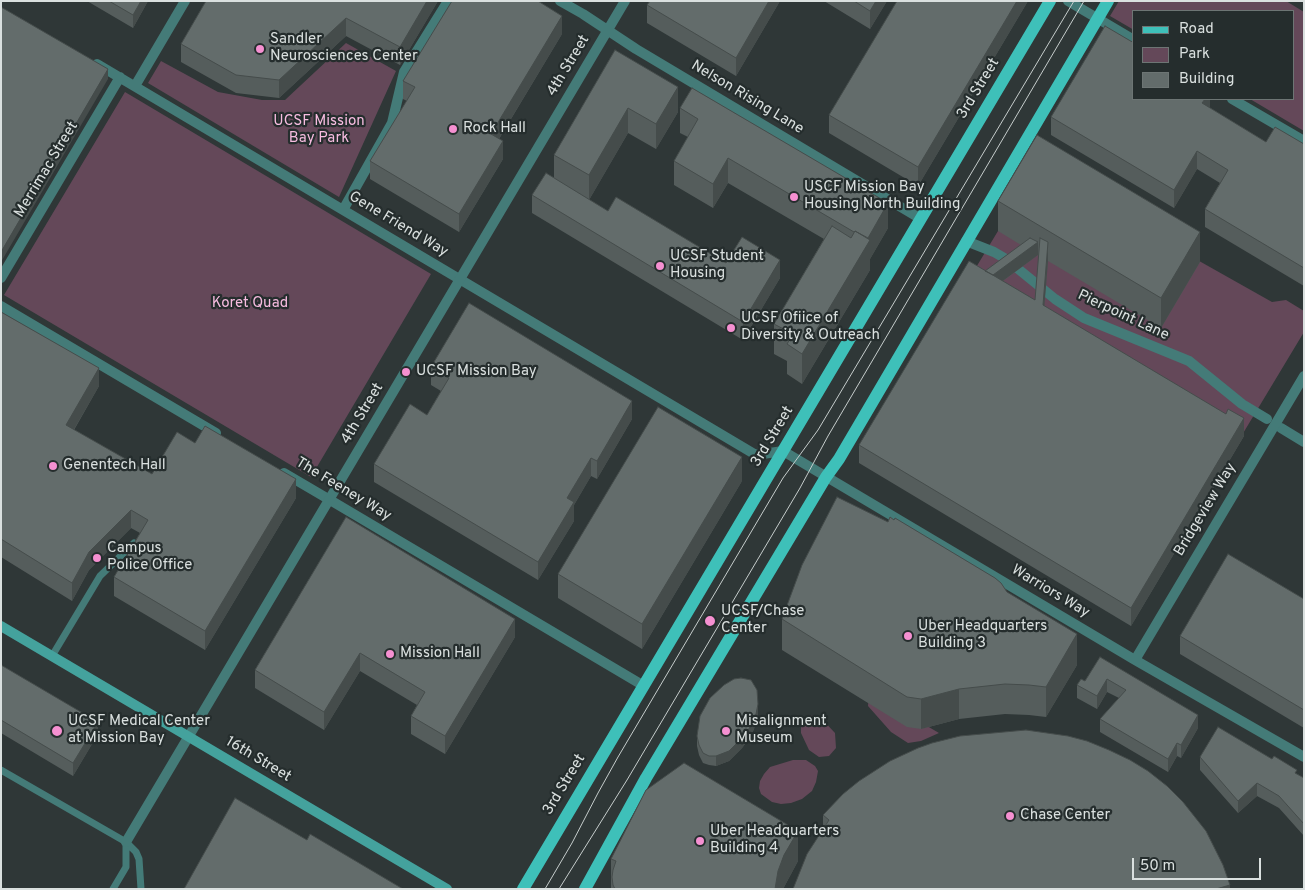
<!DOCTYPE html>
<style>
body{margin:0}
#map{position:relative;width:1305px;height:890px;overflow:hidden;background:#2f3737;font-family:Overpass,sans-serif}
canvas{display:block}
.frame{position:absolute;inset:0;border:2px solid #dae0df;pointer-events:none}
.legend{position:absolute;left:1132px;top:10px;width:162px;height:90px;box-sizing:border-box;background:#252d2d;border:1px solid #6d7574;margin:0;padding:6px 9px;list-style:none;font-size:15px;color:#dae0df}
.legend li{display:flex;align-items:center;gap:10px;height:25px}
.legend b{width:25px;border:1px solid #6d7574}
.scale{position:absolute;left:1132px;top:858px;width:129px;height:22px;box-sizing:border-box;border:2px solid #dae0df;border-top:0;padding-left:6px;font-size:15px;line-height:18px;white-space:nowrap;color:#dae0df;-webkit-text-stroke:4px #252d2d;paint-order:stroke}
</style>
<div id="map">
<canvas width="1305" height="890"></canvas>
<div class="frame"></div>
<ul class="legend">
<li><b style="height:6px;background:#3ec0b9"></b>Road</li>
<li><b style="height:14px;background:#644859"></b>Park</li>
<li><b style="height:14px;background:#636c6b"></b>Building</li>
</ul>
<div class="scale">50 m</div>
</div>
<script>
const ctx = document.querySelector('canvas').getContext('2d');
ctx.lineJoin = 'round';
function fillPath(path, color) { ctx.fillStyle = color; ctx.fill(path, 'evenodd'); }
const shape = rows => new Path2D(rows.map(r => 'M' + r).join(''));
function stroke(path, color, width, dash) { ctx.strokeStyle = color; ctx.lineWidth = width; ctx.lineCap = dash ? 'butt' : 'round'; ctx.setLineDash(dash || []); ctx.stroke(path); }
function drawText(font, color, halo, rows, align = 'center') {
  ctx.font = font + ' Overpass,sans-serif'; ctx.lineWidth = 4.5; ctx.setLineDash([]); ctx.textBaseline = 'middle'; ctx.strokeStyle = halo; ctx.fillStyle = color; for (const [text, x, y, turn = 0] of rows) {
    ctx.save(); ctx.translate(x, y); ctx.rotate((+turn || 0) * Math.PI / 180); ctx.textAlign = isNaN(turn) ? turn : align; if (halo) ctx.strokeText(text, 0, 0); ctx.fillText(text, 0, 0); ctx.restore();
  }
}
fillPath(shape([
 [1119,1,1286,1,1304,12,1304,131,1250,99,1294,99,1294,11,1134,11,1134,30,1110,16],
 [346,43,396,71,339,197,148,83,161,61,218,92,262,100,285,100],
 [125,92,431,274,311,477,4,295],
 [998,231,1169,244,1272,302,1286,300,1304,311,1304,332,1242,435,969,279],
 [869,692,939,733,921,741,908,743,891,732,868,706],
 [810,715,820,717,835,733,836,748,829,756,819,757,809,750,801,733,801,721],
 [793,760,806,760,815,766,818,771,816,782,812,791,802,799,791,803,781,804,772,802,761,794,759,788,760,781,764,774,770,767]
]), '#644859');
stroke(shape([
 [52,656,100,576,134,543],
 [1,770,126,842,136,852,139,859,141,889],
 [113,889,126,867,126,842]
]), '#447b78', 7);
stroke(shape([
 [97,64,756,455,783,451],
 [135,86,185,1],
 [343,210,392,123,404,72,448,1],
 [966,241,994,252,1006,259,1055,299,1084,318,1189,361,1242,404,1267,419],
 [1,278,120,77],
 [1,306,216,433],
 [1281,428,1304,442],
 [284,473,330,500]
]), '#447b78', 10);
stroke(shape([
 [560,1,583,14,636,49,921,219],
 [1068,1,1134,40],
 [1232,99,1304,141],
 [783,451,1135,660,1304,757],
 [330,500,644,686],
 [1135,660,1304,376],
 [126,842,625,1]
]), '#447b78', 10);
stroke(shape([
 [1,626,447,889]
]), '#44a29d', 10);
stroke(shape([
 [523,889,1050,1],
 [585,889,646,778,826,477,839,459,1108,1]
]), '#3ec0b9', 12);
stroke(shape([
 [545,889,572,843,598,793,618,757,783,478,818,430,1074,1],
 [559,889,627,780,800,488,828,436,1084,1]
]), '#c6cdcc', 1);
fillPath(shape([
 [87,1,148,1,133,28],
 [206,1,438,1,400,65,346,36,279,98,236,93,181,62,181,44],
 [780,1,736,76,647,23,647,5],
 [824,1,887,1,870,29],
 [1028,1,918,186,829,133,829,115],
 [562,34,499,139,503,159,459,232,370,179,370,161,407,101,403,99,403,81],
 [615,50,678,112,656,149,628,133,589,200,608,211,726,263,780,278,743,340,532,213,532,195,554,178,554,155],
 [1210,99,1210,108,1266,142,1304,144,1304,286,1205,227,1205,209,1220,183,1197,169,1174,208,1051,135,1051,117],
 [680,108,888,228,870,259,870,270,802,384,787,374,787,361,774,354,774,324,824,239,728,183,713,208,674,185,674,161,688,137,680,133],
 [998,201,1200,262,1161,328,1048,261,1044,306,1244,436,1131,626,859,463,859,445,985,271,1021,245,998,231],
 [1038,255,1039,256,1035,300,1003,281],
 [1,312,99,386,74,430,152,474,195,443,296,498,205,650,114,596,114,577,140,533,131,528,89,570,72,601,1,557],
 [431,367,632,419,597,479,591,476,574,505,574,521,538,580,374,482,374,464,427,415,441,391,431,385],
 [742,481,642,649,558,598,558,574],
 [346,517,515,637,445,754,411,734,411,716,417,705,360,671,324,730,255,688,255,670],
 [1007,592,1077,665,1046,717,1029,715,1005,714,959,719,921,729,907,727,782,650,782,619],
 [1304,599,1304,728,1180,654,1180,636],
 [1100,657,1198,728,1181,758,1177,756,1168,772,1100,732,1100,719,1119,698,1107,692,1097,709,1077,698,1077,685,1085,681],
 [1,665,98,734,73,776,1,733],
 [758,714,756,724,751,736,742,748,729,761,716,766,709,765,703,763,699,755,697,746,697,736],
 [1200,757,1297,774,1304,778,1304,836,1279,808,1257,796,1238,813,1200,770],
 [823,815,1230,889,823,828],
 [611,859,798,861,783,889,611,889]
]), '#555d5c');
fillPath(shape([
 [141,1,148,1,133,28,133,15],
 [427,1,438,1,400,65,400,47],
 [769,1,780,1,736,76,736,58],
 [876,1,887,1,870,29,870,11],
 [1017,1,1028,1,918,186,918,167],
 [562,16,562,34,491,152,491,134],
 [346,18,346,36,279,98,279,80],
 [108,69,108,79,1,262,1,252],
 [678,87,678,112,656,149,656,124],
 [1205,99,1210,99,1210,107,1202,122,1202,103],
 [628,108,628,133,589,200,589,175],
 [503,141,503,159,459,232,459,214],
 [1197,151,1197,169,1174,208,1174,190],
 [728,158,728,183,713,208,713,184],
 [888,203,888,228,870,259,870,270,802,384,802,354],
 [1200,232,1200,262,1161,328,1161,298],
 [1038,242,1038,255,989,291,989,278],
 [1048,242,1048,261,1043,323,1043,305],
 [780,260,780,278,743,340,743,322],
 [99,368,99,386,66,443,66,425],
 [632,401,632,419,597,479,597,461],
 [1244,418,1244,436,1131,626,1131,608],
 [742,457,742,481,642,649,642,624],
 [591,458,591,476,574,505,574,521,538,580,538,562,567,498],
 [296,479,296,498,205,650,205,631],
 [131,510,131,528,89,570,72,601,72,583,89,552],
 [515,619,515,637,445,754,445,736],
 [1077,634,1077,665,1046,717,1046,687],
 [360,653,360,671,324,730,324,712],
 [1107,679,1107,692,1097,709,1097,696],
 [959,689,959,719,921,729,921,699],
 [758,704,758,714,756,724,751,736,742,748,729,761,716,766,716,756],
 [1198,715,1198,728,1181,758,1181,745],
 [98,722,98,734,73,776,73,763],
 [1177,743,1177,756,1168,772,1168,759],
 [1257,783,1257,796,1238,813,1238,801],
 [798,831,798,861,783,889,775,889,778,871,784,855],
 [1230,885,1230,889,1216,889]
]), '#454c4b');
const building = shape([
 [109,1,141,1,133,15,109,1],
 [206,1,427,1,400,47,346,18,279,80,236,75,181,44,206,1],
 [452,1,538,1,562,16,491,134,503,141,459,214,370,161,415,87,403,81,452,1],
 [650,1,769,1,736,58,647,5,650,1],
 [854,1,876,1,870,11,854,1],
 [897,1,1017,1,918,167,829,115,897,1],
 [1,7,108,69,1,252,1,7],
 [1105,26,1134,43,1134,99,1205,99,1202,103,1266,142,1275,127,1304,144,1304,268,1205,209,1228,170,1197,151,1174,190,1051,117,1105,26],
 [615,50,678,87,656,124,628,108,589,175,554,155,615,50],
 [692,88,888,203,868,238,855,231,854,232,728,158,713,184,674,161,698,119,680,108,692,88],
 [1037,135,1200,232,1161,298,998,201,1037,135],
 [546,173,608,211,616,197,726,263,742,237,780,260,743,322,532,195,546,173],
 [832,226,851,238,855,231,870,240,802,354,787,344,793,334,774,324,832,226],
 [1030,238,1038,242,993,275,985,271,1030,238],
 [1040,238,1048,242,1043,305,1226,414,1228,409,1244,418,1131,608,859,445,969,261,1035,300,1040,238],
 [469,303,632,401,597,461,591,458,567,498,574,502,538,562,374,464,410,404,427,415,449,378,431,367,469,303],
 [1,312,99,368,66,425,152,474,177,432,195,443,205,426,296,479,205,631,114,577,148,520,131,510,89,552,72,583,1,539,1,312],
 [658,407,742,457,642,624,558,574,658,407],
 [837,497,888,522,890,517,894,520,895,518,995,578,1001,583,1007,592,1077,634,1046,687,1029,685,1005,684,959,689,921,699,907,697,782,619,802,565,837,497],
 [346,517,515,619,445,736,411,716,425,692,360,653,324,712,255,670,346,517],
 [1228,554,1304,599,1304,710,1180,636,1228,554],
 [1100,657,1198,715,1181,745,1177,743,1168,759,1100,719,1126,690,1107,679,1097,696,1077,685,1081,679,1085,681,1100,657],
 [1,665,98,722,73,763,1,720,1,665],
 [741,678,751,680,757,690,758,704,756,714,751,726,742,738,729,751,716,756,709,756,703,753,699,745,697,736,700,716,710,698,724,685,734,679,741,678],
 [1218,727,1272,759,1274,756,1297,770,1295,773,1304,778,1304,824,1279,796,1257,783,1238,801,1200,757,1218,727],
 [1026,730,1068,736,1087,741,1109,750,1130,760,1148,771,1167,786,1183,802,1206,831,1223,865,1230,885,1216,889,793,889,807,854,829,820,823,815,843,794,859,781,890,761,918,748,932,743,960,736,1026,730],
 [684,763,798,831,784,855,778,871,775,889,615,889,613,885,612,877,613,870,616,861,611,859,646,790,684,763],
 [235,798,307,840,310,834,403,889,184,889,235,798]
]);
fillPath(building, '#636c6b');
stroke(building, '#454c4b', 1);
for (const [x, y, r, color] of [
 [260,49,5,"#f590d1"],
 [453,129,5,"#f590d1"],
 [794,197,5,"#f590d1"],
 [660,266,5,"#f590d1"],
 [731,328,5,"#f590d1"],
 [406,372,5,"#f590d1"],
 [53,466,5,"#f590d1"],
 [97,558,5,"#f590d1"],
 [710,621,6,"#f590d1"],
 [908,636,5,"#f590d1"],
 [390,654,5,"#f590d1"],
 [57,731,6,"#f590d1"],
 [726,731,5,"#f590d1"],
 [1010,816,5,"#f590d1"],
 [700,841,5,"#f590d1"]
]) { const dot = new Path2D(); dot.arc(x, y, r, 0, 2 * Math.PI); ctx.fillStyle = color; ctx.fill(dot); stroke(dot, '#252d2d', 2); }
drawText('15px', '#dae0df', '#252d2d', [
 ["Sandler",270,40],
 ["Neurosciences Center",270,57],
 ["Rock Hall",463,129],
 ["USCF Mission Bay",804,188],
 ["Housing North Building",804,205],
 ["UCSF Student",670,257],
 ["Housing",670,274],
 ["UCSF Ofiice of",741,319],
 ["Diversity & Outreach",741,336],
 ["UCSF Mission Bay",416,372],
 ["Genentech Hall",63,466],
 ["Campus",107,549],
 ["Police Office",107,566],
 ["UCSF/Chase",721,612],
 ["Center",721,629],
 ["Uber Headquarters",918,627],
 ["Building 3",918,644],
 ["Mission Hall",400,654],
 ["UCSF Medical Center",68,722],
 ["at Mission Bay",68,739],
 ["Misalignment",736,722],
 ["Museum",736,739],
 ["Chase Center",1020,816],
 ["Uber Headquarters",710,832],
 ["Building 4",710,849]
], 'left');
drawText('15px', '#dae0df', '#252d2d', [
 ["4th Street",569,66,-59],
 ["3rd Street",979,89,-59],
 ["Nelson Rising Lane",747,98,31],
 ["Merrimac Street",47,170,-59],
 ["Gene Friend Way",398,225,31],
 ["Pierpoint Lane",1123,316,25],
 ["4th Street",363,414,-59],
 ["3rd Street",773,437,-59],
 ["The Feeney Way",343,490,31],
 ["Bridgeview Way",1206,510,-59],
 ["Warriors Way",1050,592,31],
 ["16th Street",258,760,31],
 ["3rd Street",565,785,-59]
]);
drawText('15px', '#f7bce0', '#252d2d', [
 ["UCSF Mission",319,122],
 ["Bay Park",319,139],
 ["Koret Quad",250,304]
]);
</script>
